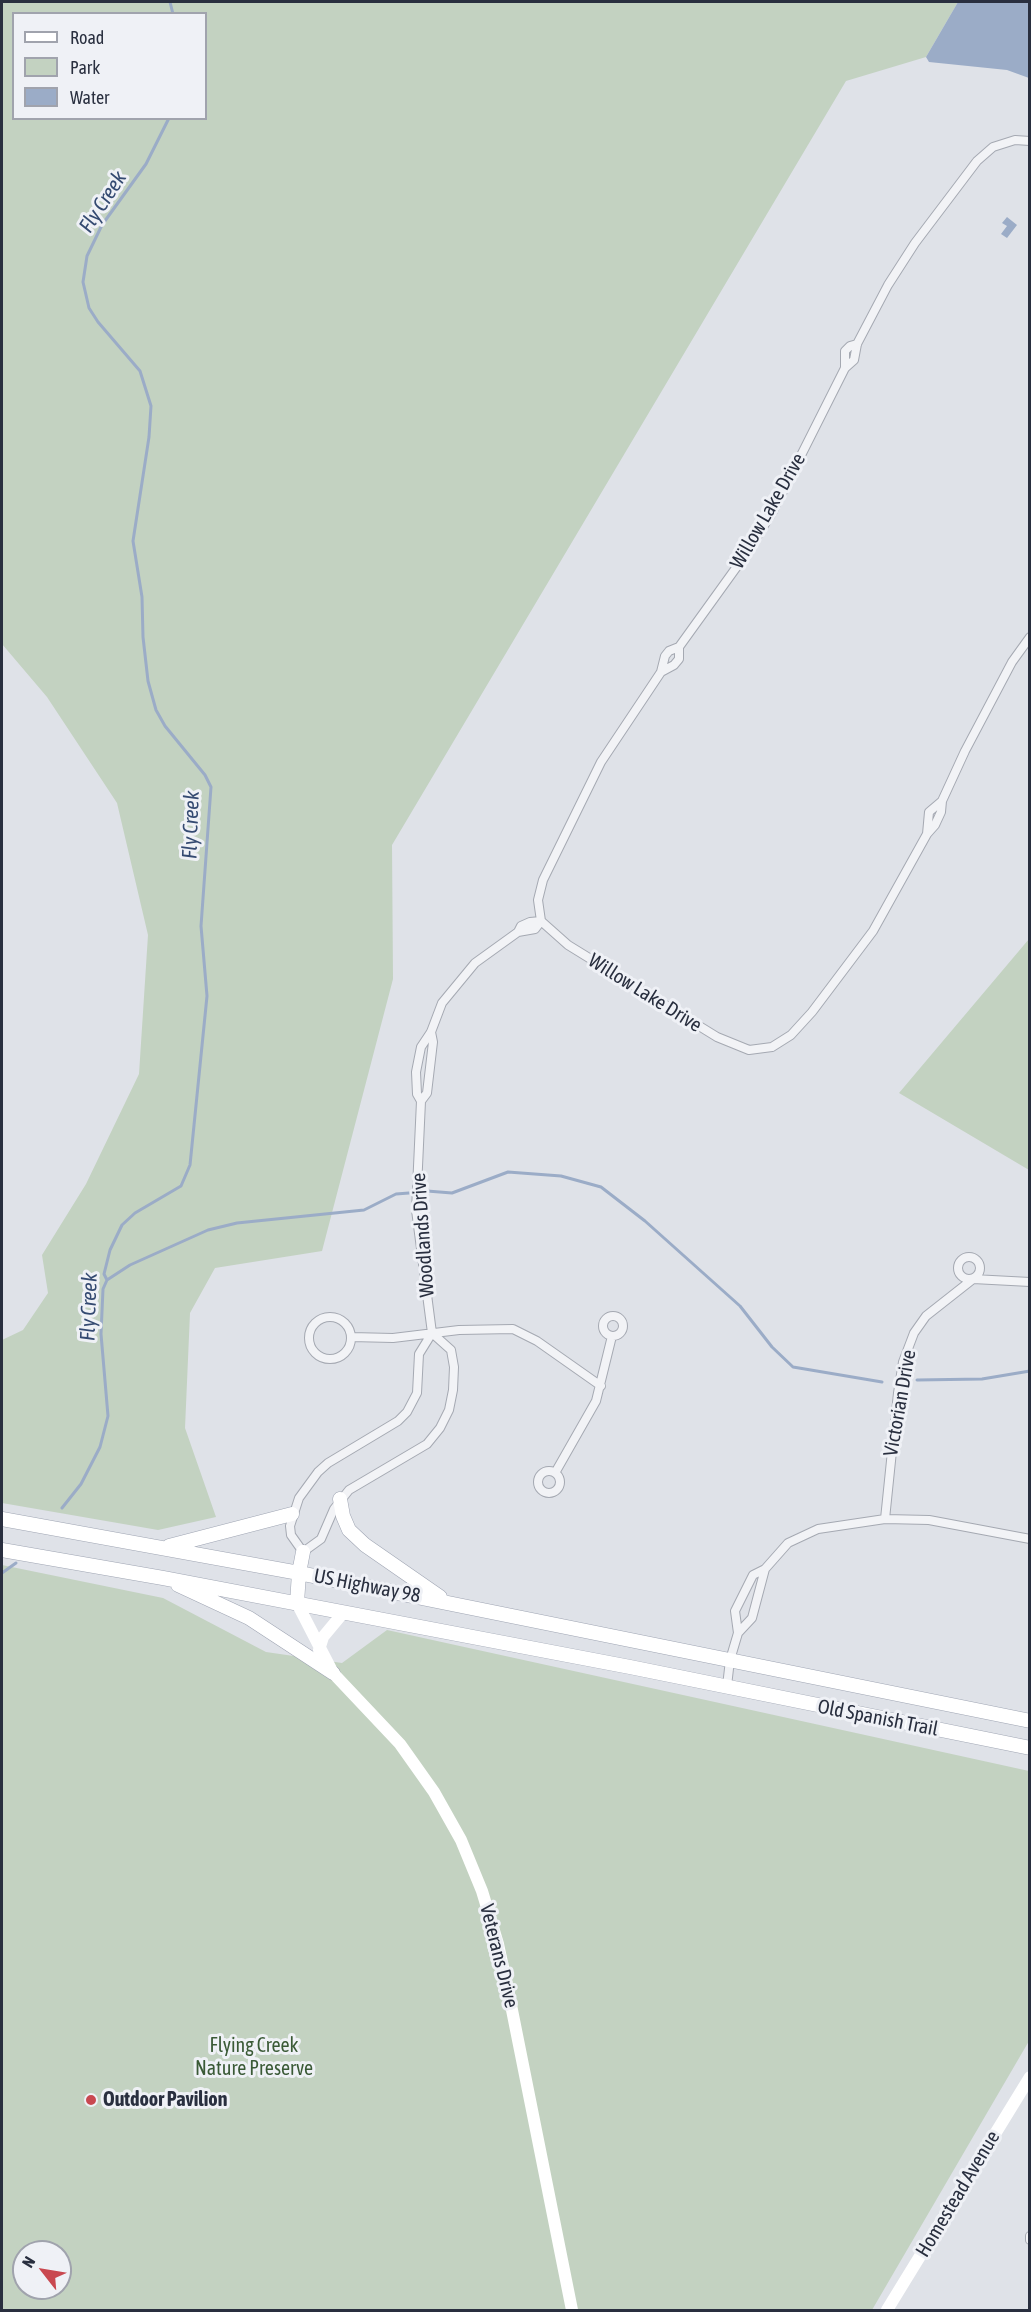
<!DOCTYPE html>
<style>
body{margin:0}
#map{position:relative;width:1031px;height:2312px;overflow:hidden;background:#dfe2e8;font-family:"Asap Condensed",sans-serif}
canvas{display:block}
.frame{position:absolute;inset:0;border:3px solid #292f3f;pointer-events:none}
.legend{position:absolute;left:12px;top:12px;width:195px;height:108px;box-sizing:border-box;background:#eff1f6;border:2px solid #a0a3ad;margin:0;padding:8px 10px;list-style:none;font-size:18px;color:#292f3f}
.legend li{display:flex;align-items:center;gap:12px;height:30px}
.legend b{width:30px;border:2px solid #a0a3ad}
.north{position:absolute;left:12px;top:2240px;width:60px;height:60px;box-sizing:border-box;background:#eff1f6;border:2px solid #a0a3ad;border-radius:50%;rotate:301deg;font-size:16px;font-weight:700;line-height:24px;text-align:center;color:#292f3f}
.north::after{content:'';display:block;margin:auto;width:21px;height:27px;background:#c94850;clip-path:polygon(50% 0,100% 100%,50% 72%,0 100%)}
</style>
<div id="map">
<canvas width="1031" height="2312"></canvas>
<div class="frame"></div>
<ul class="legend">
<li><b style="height:8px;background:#fff"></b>Road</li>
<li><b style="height:16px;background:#c3d2c1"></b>Park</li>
<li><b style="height:16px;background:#9bacc7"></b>Water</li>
</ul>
<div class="north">N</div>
</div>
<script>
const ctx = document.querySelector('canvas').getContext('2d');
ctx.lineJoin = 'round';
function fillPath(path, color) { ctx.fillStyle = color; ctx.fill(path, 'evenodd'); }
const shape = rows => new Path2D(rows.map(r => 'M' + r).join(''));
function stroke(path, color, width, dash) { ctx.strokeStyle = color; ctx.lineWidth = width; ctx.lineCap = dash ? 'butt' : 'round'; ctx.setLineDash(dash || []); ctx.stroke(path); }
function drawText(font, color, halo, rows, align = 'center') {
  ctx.font = font + ' "Asap Condensed",sans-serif'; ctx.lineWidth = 6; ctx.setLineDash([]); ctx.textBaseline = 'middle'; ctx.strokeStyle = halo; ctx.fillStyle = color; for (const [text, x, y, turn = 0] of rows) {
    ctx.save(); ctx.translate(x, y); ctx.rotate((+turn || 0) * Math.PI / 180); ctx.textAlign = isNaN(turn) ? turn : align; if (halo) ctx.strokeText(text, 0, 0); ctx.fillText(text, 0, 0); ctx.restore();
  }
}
fillPath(shape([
 [2,2,958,2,926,57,846,81,392,845,393,979,322,1251,215,1268,190,1313,185,1428,216,1517,158,1530,2,1503,2,1340,23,1330,48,1293,42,1255,86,1184,139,1074,148,935,117,803,47,697,2,644],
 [14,14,206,14,206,118,14,118],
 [1029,939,1029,1170,899,1093],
 [2,1565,163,1598,266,1652,342,1663,387,1630,1029,1771,1029,2041,872,2310,2,2310],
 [24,2252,60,2252,60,2288,24,2288]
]), '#c3d2c1');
fillPath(shape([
 [958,2,1029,2,1029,78,1007,70,929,62,926,57],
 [1007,217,1017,225,1007,238,1001,234,1007,226,1002,223]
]), '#9bacc7');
stroke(shape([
 [170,2,173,14],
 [427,1191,452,1193,508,1172,561,1176,601,1187,645,1221,740,1306,772,1347,793,1367,882,1382],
 [107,1280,130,1265,208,1230,237,1223,364,1210,396,1194,409,1193],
 [917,1380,982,1379,1030,1371],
 [62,1508,81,1484,100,1447,108,1416,101,1334,103,1289,107,1280,104,1274,110,1250,122,1225,135,1213,181,1186,190,1165,207,996,201,926,211,787,205,775,165,726,156,710,148,681,143,637,142,597,133,541,149,437,151,406,140,371,98,322,89,308,83,282,87,256,102,225,146,164,169,118],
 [2,1573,16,1563]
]), '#9bacc7', 3);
const street = shape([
 [1030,141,1015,140,993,147,977,161,915,243,888,285,857,344,854,360,845,368,773,511,746,554,679,647,679,659,674,665,661,672,601,762,543,880,538,900,541,921,568,945,717,1037,749,1050,772,1047,791,1035,812,1012,873,931,927,834,935,825,941,812,942,801,965,751,1012,662,1030,637],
 [845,368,845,351,850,346,857,344],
 [661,672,665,656,669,651,679,647],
 [927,834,929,812,942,801],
 [518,932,535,929,541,921],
 [421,1101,427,1093,433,1042,431,1032],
 '958 1268a11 11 0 1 1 22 0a11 11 0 1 1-22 0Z',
 '603 1326a10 10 0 1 1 20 0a10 10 0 1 1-20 0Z',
 '309 1338a21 21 0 1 1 42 0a21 21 0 1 1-42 0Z',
 [432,1333,451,1350,454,1367,453,1390,449,1410,440,1428,427,1444,349,1490,334,1509,321,1539,303,1552,291,1535,290,1526,299,1498,318,1472,328,1463,398,1421,407,1412,417,1393,419,1354,432,1333,416,1210,421,1101,417,1094,416,1072,421,1047,431,1032,442,1003,475,963,518,932,521,926,530,922,541,921],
 [351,1337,393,1338,459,1330,513,1329,537,1341,601,1386],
 '538 1482a11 11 0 1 1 22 0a11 11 0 1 1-22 0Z',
 [555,1473,596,1401,612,1336],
 [885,1519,898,1393,903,1362,914,1333,926,1316,973,1279,1030,1282],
 [738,1633,735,1611,753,1575,765,1569,788,1543,818,1529,885,1519,929,1520,1030,1539],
 [727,1686,730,1660,738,1633,752,1618,765,1569],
 [1030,2236,1030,2240]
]);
const primary = shape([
 [340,1499,343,1516,349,1530,365,1545,440,1597],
 [2,1519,299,1573,1030,1721],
 [169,1546,292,1514],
 [2,1550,163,1578,630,1667,1030,1748],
 [178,1585,249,1618,333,1673],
 [297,1603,299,1573,303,1552]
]);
stroke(street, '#a5a9b2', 10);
stroke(primary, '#9fa5b3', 15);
stroke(street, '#f2f3f6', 8);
stroke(shape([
 [297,1603,333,1673,400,1744,434,1792,461,1840,482,1891,498,1944,509,1995,572,2310],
 [319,1650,323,1637,343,1613],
 [887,2310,1030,2077]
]), '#fff', 12);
stroke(primary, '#fff', 14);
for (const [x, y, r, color] of [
 [91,2100,6,"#c94850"]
]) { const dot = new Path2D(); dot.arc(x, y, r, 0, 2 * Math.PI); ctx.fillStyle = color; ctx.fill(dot); stroke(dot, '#eff1f6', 2); }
drawText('20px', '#292f3f', '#eff1f6', [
 ["Willow Lake Drive",768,511,-60],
 ["Willow Lake Drive",645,993,32],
 ["Woodlands Drive",423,1235,-94],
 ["Victorian Drive",900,1403,-80],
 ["US Highway 98",367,1586,11],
 ["Old Spanish Trail",878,1718,11],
 ["Veterans Drive",499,1956,76],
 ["Homestead Avenue",958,2194,-59]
]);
drawText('20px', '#3a5a36', '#eff1f6', [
 ["Flying Creek",254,2046],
 ["Nature Preserve",254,2069]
]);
drawText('bold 20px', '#292f3f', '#eff1f6', [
 ["Outdoor Pavilion",103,2100]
], 'left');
drawText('italic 21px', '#344a71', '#eff1f6', [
 ["Fly Creek",103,202,-57],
 ["Fly Creek",191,825,-88],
 ["Fly Creek",89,1307,-88]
]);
</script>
